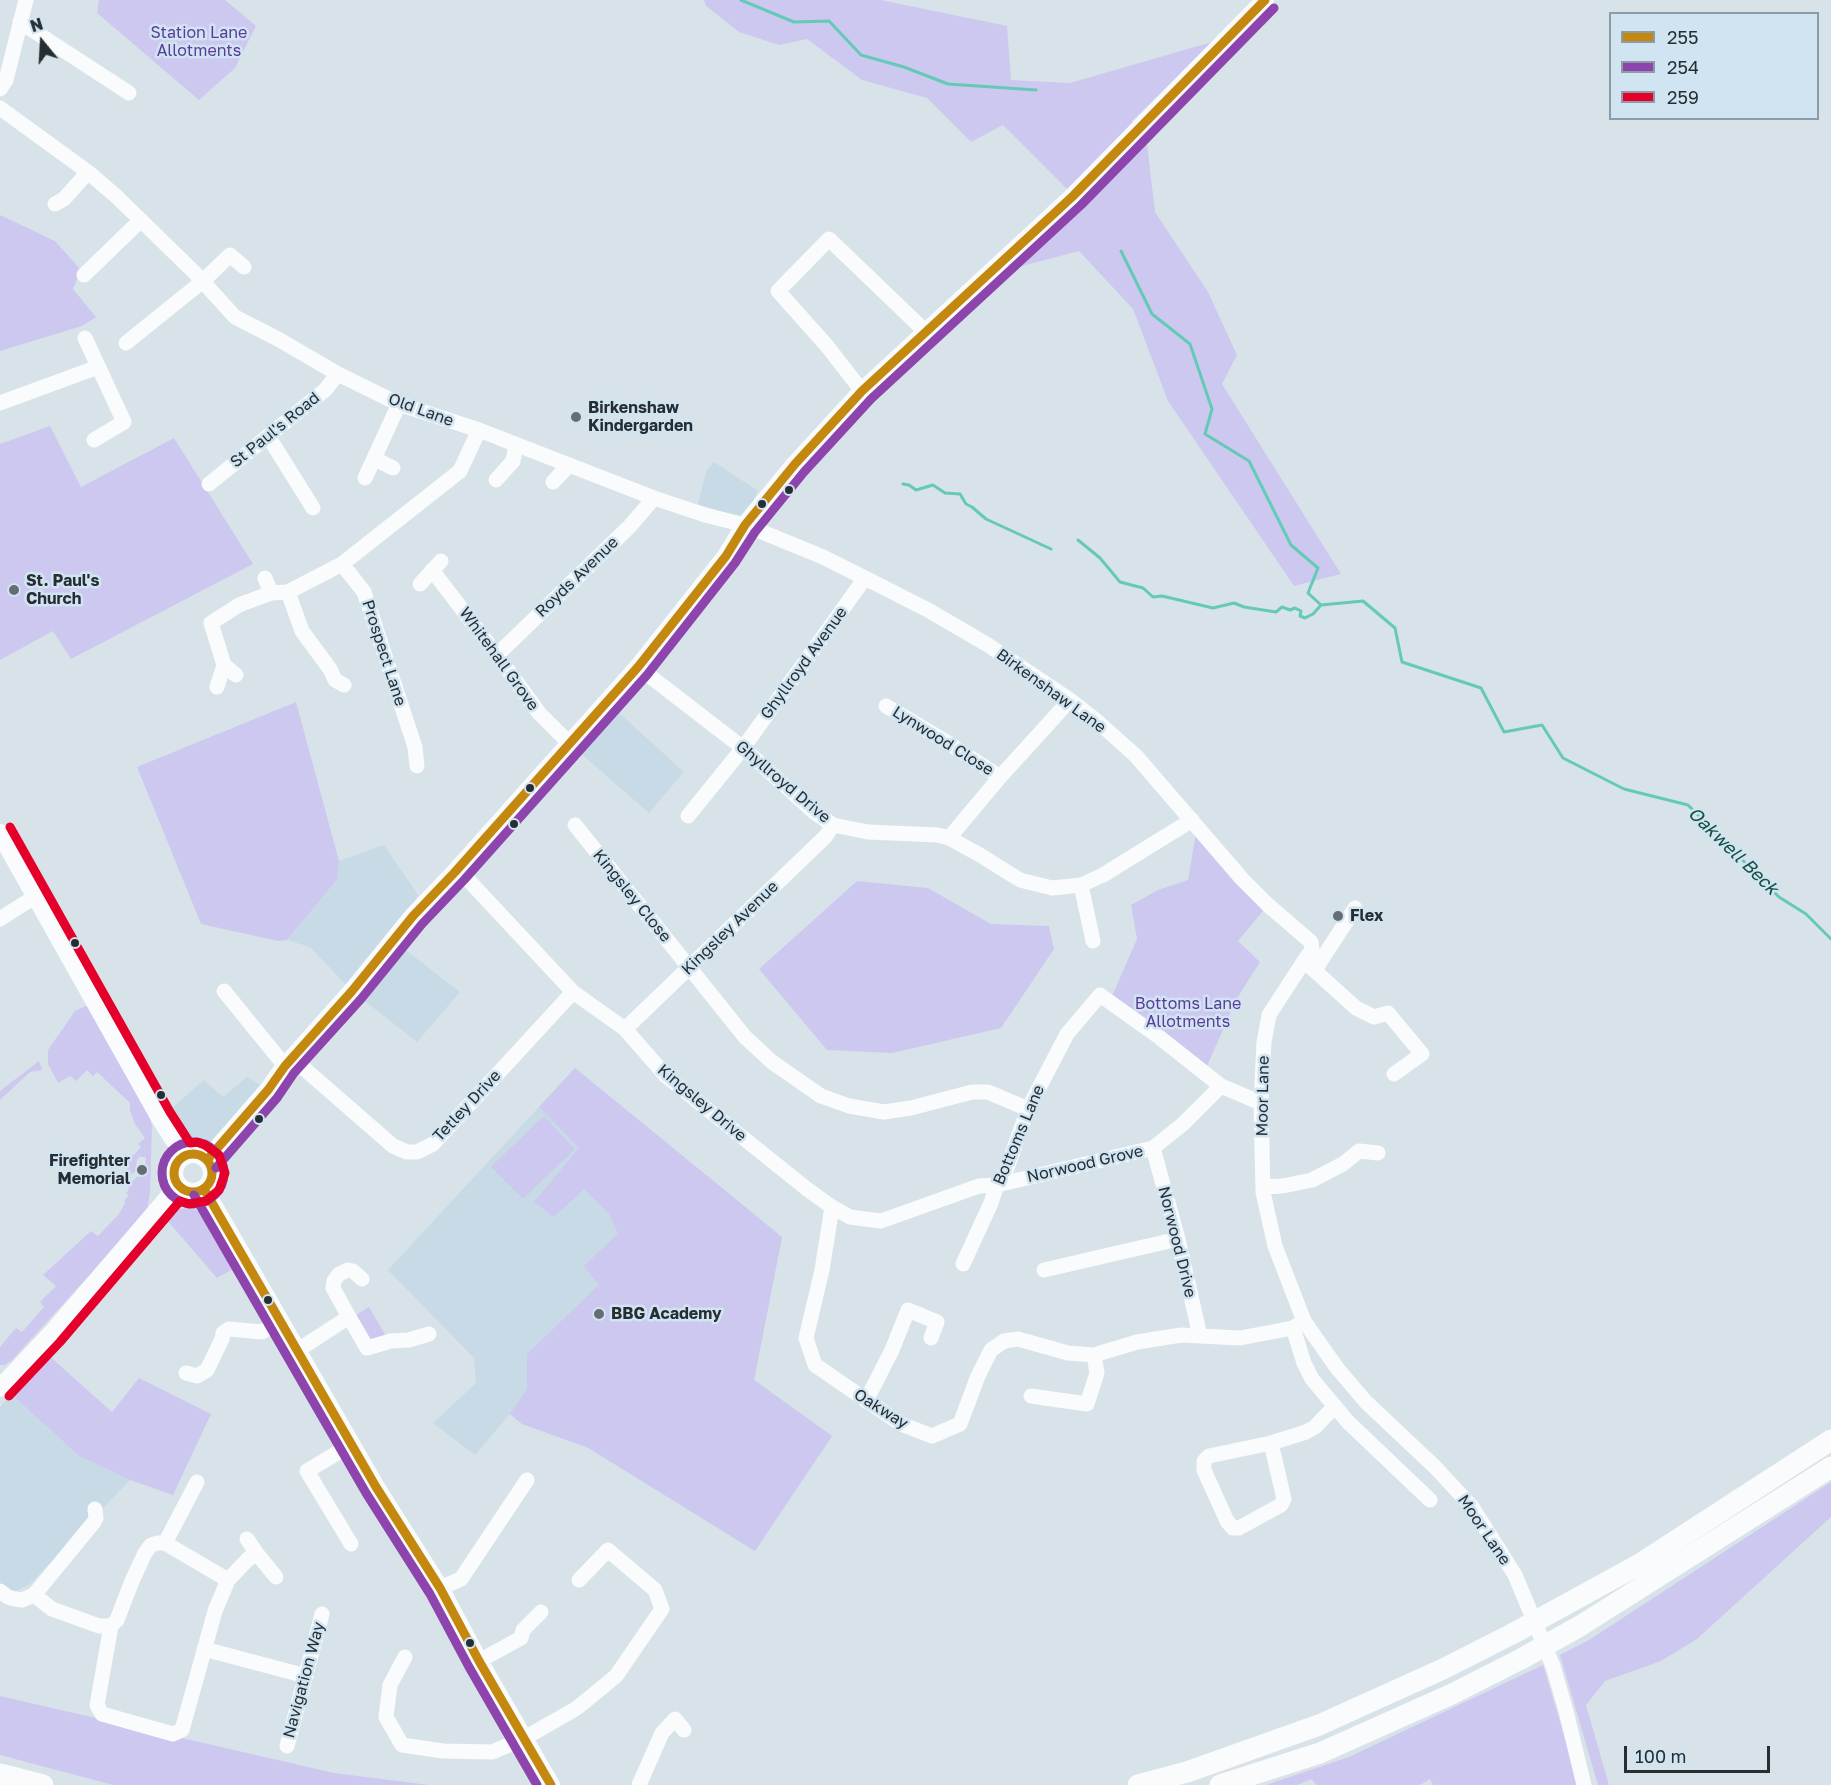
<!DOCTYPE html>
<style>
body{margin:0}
#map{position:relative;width:1831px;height:1785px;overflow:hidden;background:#d8e3e9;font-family:"Golos Text",sans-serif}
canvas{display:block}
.legend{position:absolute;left:1609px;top:12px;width:210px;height:108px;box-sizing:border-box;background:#d0e4f1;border:2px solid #8c9ba5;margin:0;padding:8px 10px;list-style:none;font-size:18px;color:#272e33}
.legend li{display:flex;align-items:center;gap:12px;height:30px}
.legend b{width:30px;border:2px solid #8c9ba5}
.north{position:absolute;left:12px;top:12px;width:60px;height:60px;-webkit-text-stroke:4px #d0e4f1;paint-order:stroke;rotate:342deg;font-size:16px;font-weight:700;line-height:24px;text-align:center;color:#272e33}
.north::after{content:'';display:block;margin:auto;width:21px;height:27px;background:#272e33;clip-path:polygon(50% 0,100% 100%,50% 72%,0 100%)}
.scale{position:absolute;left:1624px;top:1746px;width:146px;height:27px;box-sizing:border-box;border:3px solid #272e33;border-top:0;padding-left:8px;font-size:18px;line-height:21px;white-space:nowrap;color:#272e33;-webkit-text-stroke:4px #d0e4f1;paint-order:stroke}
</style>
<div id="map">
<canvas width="1831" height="1785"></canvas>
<ul class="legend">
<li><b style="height:8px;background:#c3880d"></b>255</li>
<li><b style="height:8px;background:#8e44ad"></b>254</li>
<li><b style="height:8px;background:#e4002b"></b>259</li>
</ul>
<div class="north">N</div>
<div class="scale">100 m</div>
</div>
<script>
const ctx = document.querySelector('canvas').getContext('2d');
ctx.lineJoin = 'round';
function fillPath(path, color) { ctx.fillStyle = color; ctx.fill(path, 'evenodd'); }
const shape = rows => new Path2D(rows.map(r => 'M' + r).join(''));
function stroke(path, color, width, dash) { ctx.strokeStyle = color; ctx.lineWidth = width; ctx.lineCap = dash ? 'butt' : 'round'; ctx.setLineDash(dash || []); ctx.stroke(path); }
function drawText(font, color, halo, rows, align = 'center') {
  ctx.font = font + ' "Golos Text",sans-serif'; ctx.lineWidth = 5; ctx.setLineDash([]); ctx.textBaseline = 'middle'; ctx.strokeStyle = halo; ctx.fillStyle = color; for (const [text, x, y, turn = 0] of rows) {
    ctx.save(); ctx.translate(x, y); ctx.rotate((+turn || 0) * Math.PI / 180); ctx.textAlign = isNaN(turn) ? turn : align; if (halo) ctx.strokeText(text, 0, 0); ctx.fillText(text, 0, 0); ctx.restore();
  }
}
fillPath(shape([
 [714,462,758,491,744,519,698,504,706,471],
 [607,702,684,772,649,813,570,744],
 [384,845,418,895,394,941,460,992,417,1042,352,991,310,947,287,940,337,880,339,861],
 [575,1068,782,1237,754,1380,832,1436,755,1551,588,1448,522,1424,510,1414,475,1455,433,1423,476,1383,474,1358,388,1270],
 [247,1077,268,1090,202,1156,190,1154,160,1118,204,1080,223,1097],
 [11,1394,79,1456,130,1480,30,1584,0,1599,0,1407]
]), '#c7dae6');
fillPath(shape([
 [99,0,225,0,256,26,235,68,199,100,97,13],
 [704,0,881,0,1007,26,1011,80,1070,83,1212,42,1132,121,1146,135,1155,212,1208,292,1237,355,1222,384,1341,574,1294,586,1168,401,1133,309,1079,251,1007,270,1080,202,1003,125,971,142,927,98,862,80,807,39,779,45,739,32,706,6],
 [0,215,55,241,81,270,73,289,96,317,82,326,0,351],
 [50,426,81,487,174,438,253,564,71,659,53,631,0,660,0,444],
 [296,702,339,861,337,880,287,940,278,941,201,924,137,767],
 [1197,826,1268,905,1238,941,1260,962,1236,1000,1204,1073,1109,1003,1137,939,1131,905,1158,890,1188,880],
 [857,881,928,888,991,924,1049,926,1054,949,1001,1028,892,1053,827,1050,759,969],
 [88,1005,148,1112,152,1126,150,1192,147,1212,12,1360,5,1365,0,1365,0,1347,16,1328,22,1332,44,1307,40,1302,56,1286,43,1275,91,1231,98,1236,119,1214,125,1203,124,1200,129,1196,126,1193,129,1189,128,1185,137,1177,145,1175,146,1157,139,1157,137,1160,135,1172,132,1174,122,1163,125,1161,126,1163,141,1147,138,1144,145,1138,135,1124,130,1111,130,1103,97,1072,93,1076,87,1070,76,1081,70,1076,58,1083,48,1064,48,1050,75,1011],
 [39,1061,42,1070,30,1072,0,1100,0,1091],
 [575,1068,782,1237,754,1380,832,1436,755,1551,587,1447,522,1424,510,1414,527,1389,527,1354,599,1285,584,1266,618,1234,609,1214,584,1189,554,1217,534,1202,579,1148,539,1107],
 [544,1116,575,1149,523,1199,491,1167],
 [192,1208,205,1215,235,1268,217,1278,166,1219,180,1209],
 [369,1307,385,1334,375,1341,366,1340,353,1317],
 [46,1353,112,1412,139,1378,211,1414,173,1495,130,1480,79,1456,11,1394],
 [1831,1482,1831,1517,1697,1639,1661,1661,1605,1681,1586,1705,1609,1785,1598,1785,1560,1655,1589,1640],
 [1543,1665,1579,1785,1433,1785,1430,1779,1420,1785,1316,1785,1312,1779,1297,1785,1266,1785,1349,1757],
 [0,1696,334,1773,429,1785,113,1785,0,1755]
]), '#cdc8f0');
stroke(shape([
 [741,0,794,22,829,21,861,55,904,67,948,84,1036,90],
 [1121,251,1152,314,1190,344,1212,409,1205,434,1249,461,1291,545,1318,568,1308,593,1321,605],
 [903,484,909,485,916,490,933,485,945,493,960,494,966,504,972,507,986,519,1051,549],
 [1078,540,1100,558,1120,582,1143,588,1153,597,1162,596,1213,608,1234,603,1244,607,1276,612,1282,607,1290,610,1295,608,1301,611,1300,616,1305,618,1313,614,1321,605],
 [1321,605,1363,601,1395,628,1402,662,1481,688,1504,732,1542,725,1563,758,1624,789,1688,805,1779,897,1806,914,1831,939]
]), '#64cab7', 3);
stroke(shape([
 [20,22,129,93],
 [0,89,6,80,26,0],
 [0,108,88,172,117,197,195,273,235,317,278,339,338,374,399,404,479,430,654,498,705,515,745,525,823,557,865,578,928,610,988,645,1070,700,1098,722,1136,756,1242,879,1268,905,1311,942,1312,950,1304,961],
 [55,204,64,199,88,172],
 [84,275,141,220],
 [85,338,124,422,94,440],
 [126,343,203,281,230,255,244,267],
 [862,391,827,346,778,291,829,239,927,333],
 [0,403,98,367],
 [268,436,313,508],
 [375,459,393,468],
 [365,478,399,404],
 [496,480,513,461,516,445],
 [553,482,568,466],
 [209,484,325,390,338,374],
 [342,564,364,592,415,747,417,766],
 [432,570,497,655,539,713,570,744],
 [265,578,271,593],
 [420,584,441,561],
 [288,592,302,631,330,669,335,680,344,685],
 [497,655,630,526,654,498],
 [224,665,236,675],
 [638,667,743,748,814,812,833,825,868,832,938,835,949,838,1000,777,1070,700],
 [217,687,224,665,211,623,239,605,271,593,288,592,342,564,460,471,479,430],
 [886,706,948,743,1000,777],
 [688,816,743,748,865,578],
 [575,825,745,1037,772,1062,821,1096,849,1106,884,1112,911,1108,972,1092,988,1092,1028,1109],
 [949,838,980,855,1020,880,1052,888,1081,885,1103,875,1192,820],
 [458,869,573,992,625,1029,666,1076,807,1189,832,1207,850,1217,881,1221,979,1186,997,1185,1153,1148,1183,1124,1221,1086],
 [1081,885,1093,941],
 [0,919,36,896],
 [1315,970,1355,908],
 [224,991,285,1066],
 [625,1029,826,836,833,825],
 [292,1058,393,1146,407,1152,417,1152,433,1144,573,992],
 [1394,1074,1422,1054,1388,1013,1374,1017,1356,1008,1304,961,1269,1015,1264,1042,1261,1103,1263,1192,1275,1246,1304,1321,1337,1368,1366,1402,1435,1467,1472,1507,1515,1575,1553,1666,1566,1711,1584,1785],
 [1153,1148,1178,1239,1200,1336],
 [1263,1187,1283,1186,1312,1180,1343,1164,1359,1151,1378,1153],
 [832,1207,822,1270,806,1338,815,1365,901,1424,932,1436,960,1424,978,1376,991,1350,1004,1341,1018,1339,1068,1353,1094,1355,1137,1342,1181,1335,1240,1338,1293,1328],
 [963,1264,991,1203,997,1185,1006,1171,1028,1109,1067,1034,1100,995,1159,1037,1221,1086,1261,1103],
 [1044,1270,1178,1239],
 [349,1317,367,1348,391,1341,409,1340,429,1334],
 [1299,1324,1293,1328,1304,1363,1312,1379,1348,1422,1430,1500],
 [298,1350,349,1317,333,1288,334,1281,339,1274,348,1270,353,1271,362,1279],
 [186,1373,197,1376,207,1370,222,1339,223,1333,229,1329,262,1332,280,1321],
 [1031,1396,1087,1404,1097,1373,1094,1355],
 [866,1401,892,1350,908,1310,937,1322,931,1338],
 [1271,1443,1209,1456,1204,1461,1204,1470,1227,1521,1233,1528,1239,1528,1281,1505,1284,1499,1271,1443,1306,1432,1315,1427,1335,1406],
 [247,1539,258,1555],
 [165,1543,197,1482],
 [351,1544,307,1471,352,1444],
 [440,1588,461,1579,527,1480],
 [0,1591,8,1597,15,1599,22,1600,34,1595,94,1522,96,1518,95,1509],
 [34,1595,52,1609,99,1626,111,1626,117,1620,132,1581,145,1553,151,1545,157,1543,165,1543,170,1546,228,1580],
 [111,1626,97,1705,102,1714,173,1734,182,1730,215,1611,228,1580,249,1558,258,1555,276,1577],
 [204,1649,306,1676],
 [405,1657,390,1685,386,1717,402,1745,443,1751,492,1752,523,1739,577,1708,616,1676,662,1609,655,1590,608,1550,579,1580],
 [479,1661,521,1638,523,1630,541,1612],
 [287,1746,322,1614],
 [639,1785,662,1733,675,1719,684,1730]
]), '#f9fbfc', 15);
stroke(shape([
 [0,833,160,1118,184,1156],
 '174 1173a19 19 0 1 1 38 0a19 19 0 1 1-38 0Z',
 [207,1160,268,1090,285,1066,352,991,413,916,455,872,638,667,726,556,745,525,795,464,862,391,1073,196,1265,0],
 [204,1189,376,1487,440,1588,479,1661,551,1785],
 [0,1388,51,1334,166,1200,177,1184]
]), '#f9fbfc', 18);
stroke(shape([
 [0,1774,43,1785],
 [1138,1785,1187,1772,1319,1725,1443,1669,1512,1634,1638,1565,1831,1440],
 [1220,1785,1320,1753,1452,1694,1521,1659,1580,1626,1831,1467]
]), '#f9fbfc', 21);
stroke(shape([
 '174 1173a19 19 0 1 1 38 0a19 19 0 1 1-38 0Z',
 [207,1160,268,1090,285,1066,352,991,413,916,455,872,638,667,726,556,745,525,795,464,862,391,1073,196,1265,0],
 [204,1189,376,1487,440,1588,479,1661,551,1785]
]), '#c3880d', 9);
stroke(shape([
 '162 1173a31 31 0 1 1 62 0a31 31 0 1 1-62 0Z',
 [216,1168,277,1098,294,1073,361,999,422,924,464,880,647,675,735,563,755,532,804,472,871,399,1081,205,1274,8],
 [194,1195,366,1493,430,1594,469,1667,537,1785]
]), '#8e44ad', 9);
stroke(shape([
 [9,1396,60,1342,180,1201,189,1204,206,1201,219,1190,225,1173,219,1155,205,1145,197,1142,190,1143,170,1112,10,827]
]), '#e4002b', 9);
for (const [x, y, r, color] of [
 [576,417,6,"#656d73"],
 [789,490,5,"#272e33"],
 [762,504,5,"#272e33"],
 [14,590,6,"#656d73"],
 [530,788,5,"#272e33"],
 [514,824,5,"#272e33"],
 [1338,916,6,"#656d73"],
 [75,943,5,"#272e33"],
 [161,1095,5,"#272e33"],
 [259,1119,5,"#272e33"],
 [142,1170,6,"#656d73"],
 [268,1300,5,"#272e33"],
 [599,1314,6,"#656d73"],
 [470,1643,5,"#272e33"]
]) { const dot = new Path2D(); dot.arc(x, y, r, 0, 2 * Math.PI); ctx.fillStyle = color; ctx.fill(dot); stroke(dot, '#d0e4f1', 2); }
drawText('16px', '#5d3a9c', '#d0e4f1', [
 ["Station Lane",199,33],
 ["Allotments",199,51],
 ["Bottoms Lane",1188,1004],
 ["Allotments",1188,1022]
]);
drawText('bold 16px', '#272e33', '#d0e4f1', [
 ["Birkenshaw",588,408],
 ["Kindergarden",588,426],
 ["St. Paul's",26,581],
 ["Church",26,599],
 ["Flex",1350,916],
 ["Firefighter",130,1161,"right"],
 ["Memorial",130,1179,"right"],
 ["BBG Academy",611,1314]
], 'left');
drawText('16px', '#272e33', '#d0e4f1', [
 ["Old Lane",421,410,20],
 ["St Paul's Road",275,430,-39],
 ["Royds Avenue",577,577,-44],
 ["Prospect Lane",384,653,72],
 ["Whitehall Grove",499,659,54],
 ["Ghyllroyd Avenue",804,663,-54],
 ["Birkenshaw Lane",1051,691,36],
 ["Lynwood Close",943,741,32],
 ["Ghyllroyd Drive",783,782,40],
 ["Kingsley Close",632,896,51],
 ["Kingsley Avenue",730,928,-44],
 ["Moor Lane",1263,1096,-89],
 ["Kingsley Drive",702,1103,40],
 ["Tetley Drive",467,1106,-47],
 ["Bottoms Lane",1019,1135,-67],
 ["Norwood Grove",1085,1164,-13],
 ["Norwood Drive",1177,1242,76],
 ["Oakway",881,1409,32],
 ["Moor Lane",1484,1530,56],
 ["Navigation Way",304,1680,-75]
]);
drawText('italic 18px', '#154e42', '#d0e4f1', [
 ["Oakwell Beck",1733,851,44]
]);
</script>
